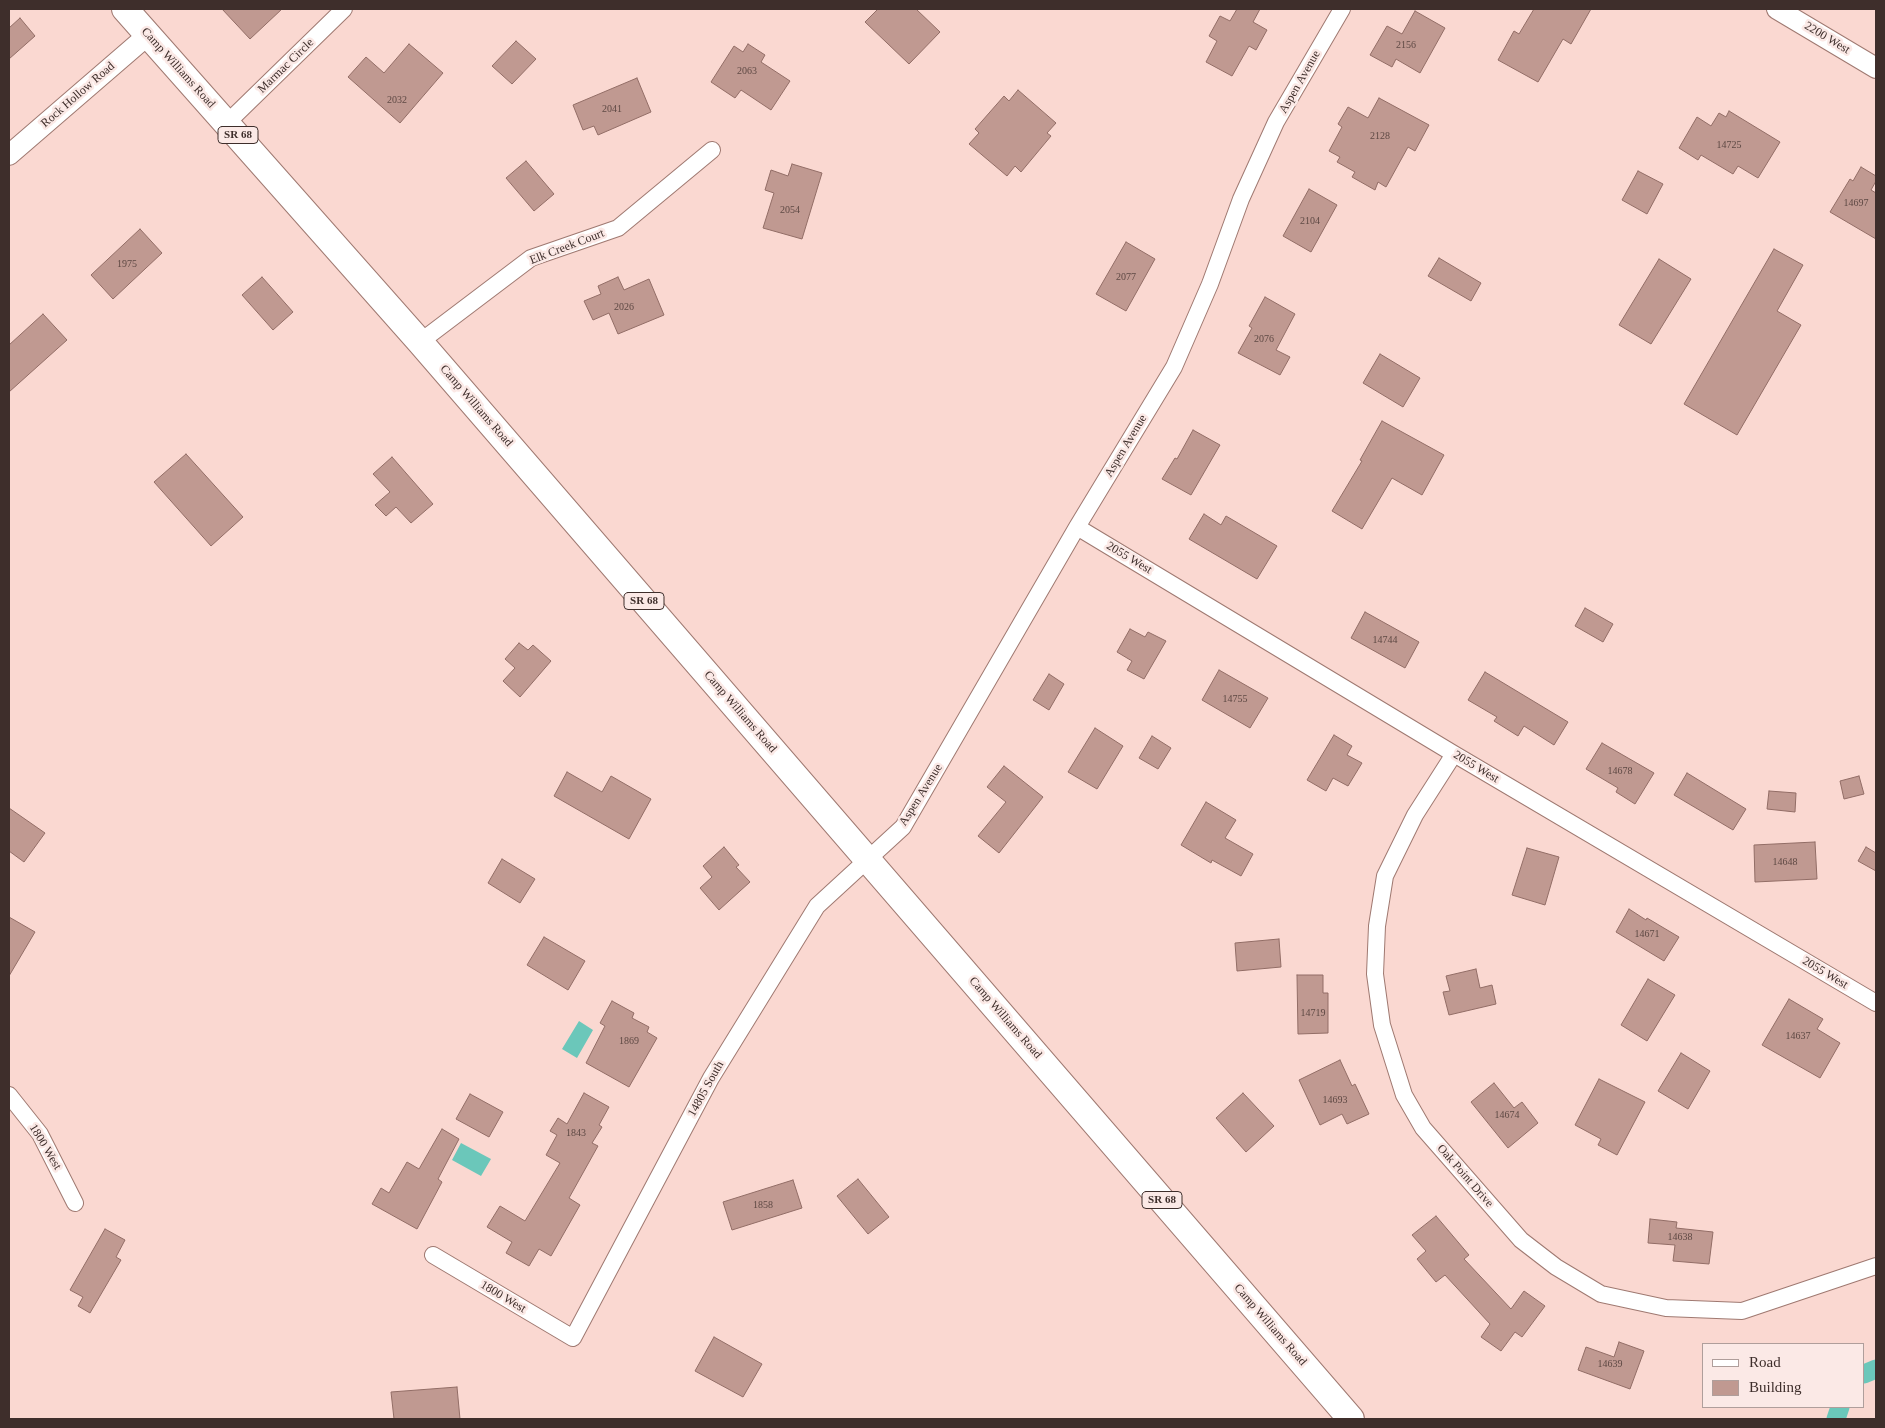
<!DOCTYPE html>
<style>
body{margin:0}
#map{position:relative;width:1885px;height:1428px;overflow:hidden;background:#fad8d1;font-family:"Times New Roman",serif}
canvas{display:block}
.frame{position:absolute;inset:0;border:10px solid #3e2e2b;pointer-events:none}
.legend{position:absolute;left:1702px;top:1343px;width:162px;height:65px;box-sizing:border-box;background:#fbe9e6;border:1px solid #af9e9b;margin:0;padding:6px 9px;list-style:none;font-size:15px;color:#3e2e2b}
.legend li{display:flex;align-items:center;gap:10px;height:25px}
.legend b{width:25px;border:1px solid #af9e9b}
</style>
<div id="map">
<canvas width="1885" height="1428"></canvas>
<div class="frame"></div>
<ul class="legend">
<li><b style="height:6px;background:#fff"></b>Road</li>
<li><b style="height:14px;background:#c09991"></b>Building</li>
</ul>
</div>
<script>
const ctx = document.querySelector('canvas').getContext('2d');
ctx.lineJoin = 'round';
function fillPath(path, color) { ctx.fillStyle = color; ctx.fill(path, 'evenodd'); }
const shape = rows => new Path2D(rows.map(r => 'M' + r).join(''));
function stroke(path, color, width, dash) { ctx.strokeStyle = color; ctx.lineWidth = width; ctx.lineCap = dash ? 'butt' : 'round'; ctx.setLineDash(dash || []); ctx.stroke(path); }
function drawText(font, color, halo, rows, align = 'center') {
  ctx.font = font + ' "Times New Roman",serif'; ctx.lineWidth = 5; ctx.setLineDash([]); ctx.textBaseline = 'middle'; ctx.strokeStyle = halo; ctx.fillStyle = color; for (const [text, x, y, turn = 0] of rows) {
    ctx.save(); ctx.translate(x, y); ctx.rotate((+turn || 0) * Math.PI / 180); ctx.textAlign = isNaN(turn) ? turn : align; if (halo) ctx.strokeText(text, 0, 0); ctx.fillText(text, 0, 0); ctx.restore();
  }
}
fillPath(shape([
 [579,1021,593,1030,577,1058,562,1049],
 [461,1143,491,1159,481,1176,452,1160]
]), '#6bc7ba');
stroke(shape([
 [1864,1374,1876,1369],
 [1836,1419,1840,1407]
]), '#6bc7ba', 19);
const building = shape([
 [222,9,282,9,250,39,222,9],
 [878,9,916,9,940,32,909,64,865,22,878,9],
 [1237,9,1260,9,1253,22,1267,30,1256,50,1249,46,1232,76,1206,62,1217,41,1209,36,1220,16,1230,21,1237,9],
 [1534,9,1591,9,1571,44,1563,39,1538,82,1498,60,1514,31,1519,34,1534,9],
 [1415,11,1445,28,1420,73,1396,59,1392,67,1370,55,1387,26,1402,34,1415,11],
 [20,18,35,36,9,59,9,28,20,18],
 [516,41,536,59,512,84,492,66,516,41],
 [409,44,443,73,400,123,348,77,366,57,384,73,409,44],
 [748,44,765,55,761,62,790,81,771,110,741,90,735,98,711,82,734,46,743,52,748,44],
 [637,78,651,112,598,135,594,126,583,130,573,105,637,78],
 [1018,90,1056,123,1047,133,1051,136,1021,172,1015,166,1007,176,969,144,979,133,975,129,1004,96,1009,101,1018,90],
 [1379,98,1429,125,1415,151,1408,147,1386,187,1378,182,1375,190,1352,177,1355,172,1337,162,1340,157,1329,151,1342,127,1338,124,1348,107,1368,118,1379,98],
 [1729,111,1780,142,1758,178,1738,166,1733,174,1701,155,1698,160,1679,148,1697,117,1711,126,1719,113,1726,117,1729,111],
 [526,161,554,194,534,211,506,178,526,161],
 [792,164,822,173,802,239,763,228,774,193,765,190,771,170,788,176,792,164],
 [1861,167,1876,176,1876,181,1871,190,1876,193,1876,239,1830,212,1850,179,1853,181,1861,167],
 [1638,171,1663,184,1647,214,1622,200,1638,171],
 [1309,189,1337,205,1311,252,1283,236,1309,189],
 [140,229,162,253,113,299,91,275,140,229],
 [1126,242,1155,259,1126,311,1096,294,1126,242],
 [1774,249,1803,265,1777,311,1801,325,1737,435,1684,404,1774,249],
 [1439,258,1481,283,1471,301,1428,276,1439,258],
 [1659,259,1691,279,1651,344,1619,325,1659,259],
 [262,277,293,312,273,330,242,295,262,277],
 [618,277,624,290,649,279,664,315,618,334,609,313,593,320,584,301,601,294,598,286,618,277],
 [1265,297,1295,314,1276,350,1290,357,1280,375,1238,353,1252,328,1249,326,1265,297],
 [43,314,67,340,9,392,9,345,43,314],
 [1380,354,1420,378,1403,407,1363,383,1380,354],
 [1382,421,1444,455,1422,495,1392,478,1362,529,1332,511,1362,461,1360,460,1382,421],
 [1193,430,1220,445,1191,495,1162,479,1175,458,1177,459,1193,430],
 [186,454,243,517,211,546,154,482,186,454],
 [392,457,433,504,411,523,396,507,386,516,375,505,390,492,373,474,392,457],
 [1204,514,1221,525,1226,516,1277,546,1257,579,1189,539,1204,514],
 [1585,608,1613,624,1603,642,1575,626,1585,608],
 [1365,612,1419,642,1405,668,1351,638,1365,612],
 [1130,629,1145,637,1148,632,1166,641,1144,679,1127,670,1132,661,1117,652,1130,629],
 [519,643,528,650,533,645,551,661,520,697,503,681,515,668,505,659,519,643],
 [1219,670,1268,698,1250,728,1202,700,1219,670],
 [1485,672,1568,722,1554,745,1524,726,1518,736,1494,721,1497,717,1468,700,1485,672],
 [1049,674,1064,684,1049,710,1033,700,1049,674],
 [1095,728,1123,746,1097,789,1068,772,1095,728],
 [1334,735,1352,746,1347,755,1362,763,1348,786,1333,778,1326,791,1307,780,1334,735],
 [1152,736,1171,748,1158,769,1139,758,1152,736],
 [1602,743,1654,773,1635,804,1616,792,1618,788,1586,769,1602,743],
 [1004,766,1043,797,999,853,978,836,1006,802,987,787,1004,766],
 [567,772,602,792,611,776,651,799,629,839,554,796,567,772],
 [1687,773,1746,809,1733,830,1674,795,1687,773],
 [1859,776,1864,794,1844,799,1840,781,1859,776],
 [1769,791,1796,793,1795,812,1767,809,1769,791],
 [1206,802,1236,820,1225,838,1253,854,1241,876,1212,860,1211,863,1181,845,1206,802],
 [9,808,45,833,24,862,9,851,9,808],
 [1815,842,1817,879,1755,882,1754,845,1815,842],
 [724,847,739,865,736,867,750,882,719,910,700,888,712,877,703,866,724,847],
 [1866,847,1876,853,1876,871,1858,861,1866,847],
 [1527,848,1559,857,1545,905,1512,895,1527,848],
 [502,859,535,879,520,903,488,883,502,859],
 [1629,909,1646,920,1647,918,1679,937,1664,961,1616,932,1629,909],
 [9,917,35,932,9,976,9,917],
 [544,937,585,961,568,990,527,965,544,937],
 [1279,939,1281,967,1237,971,1235,943,1279,939],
 [1476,969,1480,988,1492,985,1496,1004,1449,1015,1443,992,1450,991,1446,976,1476,969],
 [1297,975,1323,975,1323,993,1328,993,1328,1033,1298,1034,1297,975],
 [1648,979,1675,995,1647,1041,1621,1025,1648,979],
 [1789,999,1823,1019,1817,1029,1840,1043,1820,1078,1762,1045,1789,999],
 [612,1001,634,1013,632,1018,649,1027,647,1032,657,1038,629,1087,586,1063,605,1026,600,1023,612,1001],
 [1681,1053,1710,1071,1688,1109,1658,1091,1681,1053],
 [1340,1060,1352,1086,1355,1084,1369,1114,1347,1124,1342,1114,1320,1125,1299,1080,1340,1060],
 [1599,1079,1645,1102,1617,1155,1598,1145,1601,1139,1575,1125,1599,1079],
 [1494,1083,1514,1108,1522,1102,1538,1123,1508,1148,1471,1102,1494,1083],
 [584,1093,609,1107,599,1125,602,1127,592,1143,598,1146,569,1198,580,1205,551,1256,539,1249,529,1266,506,1253,512,1242,487,1227,500,1206,525,1221,560,1163,546,1155,557,1135,550,1131,558,1118,567,1124,584,1093],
 [1243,1093,1274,1126,1246,1152,1216,1118,1243,1093],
 [470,1094,503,1112,489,1137,456,1119,470,1094],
 [442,1129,459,1139,438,1179,442,1182,417,1229,372,1204,381,1188,389,1193,407,1162,419,1169,442,1129],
 [858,1179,889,1217,868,1234,837,1196,858,1179],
 [793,1180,802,1208,732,1230,723,1202,793,1180],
 [1436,1216,1469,1255,1464,1259,1511,1309,1524,1291,1545,1306,1522,1337,1515,1332,1501,1351,1481,1337,1490,1324,1445,1275,1436,1282,1417,1259,1426,1251,1412,1235,1436,1216],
 [1650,1219,1677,1222,1676,1228,1713,1232,1709,1264,1673,1261,1675,1245,1648,1243,1650,1219],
 [105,1229,125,1240,116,1257,121,1260,90,1313,78,1306,83,1297,70,1290,105,1229],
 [714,1337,762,1364,743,1397,695,1371,714,1337],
 [1619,1342,1644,1351,1630,1389,1578,1370,1586,1347,1614,1357,1619,1342],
 [457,1387,460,1419,394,1419,391,1392,457,1387]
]);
fillPath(building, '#c09991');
stroke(building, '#926d66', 1);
const minor = shape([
 [227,123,344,9],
 [420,342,531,258,618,228,712,150],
 [1077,527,1454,754,1876,1003],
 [1454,754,1415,815,1385,876,1377,926,1375,974,1382,1025,1404,1095,1423,1128,1521,1240,1556,1267,1601,1294,1666,1308,1742,1311,1876,1266],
 [9,1095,40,1134,75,1203],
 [433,1255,573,1338,711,1078,817,906,903,827,1077,527,1174,367,1210,284,1241,199,1276,122,1342,9]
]);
const tertiary = shape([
 [1777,9,1876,68],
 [9,155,148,35]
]);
const primary = shape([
 [125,9,420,342,1351,1419]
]);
stroke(minor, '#9f7971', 18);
stroke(tertiary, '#9f7971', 22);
stroke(primary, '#9f7971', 28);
stroke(minor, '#fff', 16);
stroke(tertiary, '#fff', 20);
stroke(primary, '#fff', 26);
drawText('10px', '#5e4944', null, [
 ["2156",1406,45],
 ["2063",747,71],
 ["2032",397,100],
 ["2041",612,109],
 ["2128",1380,136],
 ["14725",1729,145],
 ["14697",1856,203],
 ["2054",790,210],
 ["2104",1310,221],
 ["1975",127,264],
 ["2077",1126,277],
 ["2026",624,307],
 ["2076",1264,339],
 ["14744",1385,640],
 ["14755",1235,699],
 ["14678",1620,771],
 ["14648",1785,862],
 ["14671",1647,934],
 ["14719",1313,1013],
 ["14637",1798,1036],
 ["1869",629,1041],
 ["14693",1335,1100],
 ["14674",1507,1115],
 ["1843",576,1133],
 ["1858",763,1205],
 ["14638",1680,1237],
 ["14639",1610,1364]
]);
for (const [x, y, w] of [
 [238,135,40],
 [644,601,40],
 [1162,1200,40]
]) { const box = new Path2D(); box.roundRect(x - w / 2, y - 8.5, w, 17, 4); ctx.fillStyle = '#fbe9e6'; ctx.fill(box); stroke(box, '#3e2e2b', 1); }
drawText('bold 11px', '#3e2e2b', null, [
 ["SR 68",238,135],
 ["SR 68",644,601],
 ["SR 68",1162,1200]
]);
drawText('12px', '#3e2e2b', '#fbe9e6', [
 ["2200 West",1827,38,31],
 ["Marmac Circle",286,66,-44],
 ["Camp Williams Road",178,68,48],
 ["Aspen Avenue",1300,82,-60],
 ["Rock Hollow Road",78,95,-41],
 ["Elk Creek Court",567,247,-21],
 ["Camp Williams Road",476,406,49],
 ["Aspen Avenue",1126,446,-59],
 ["2055 West",1129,558,31],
 ["Camp Williams Road",740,712,49],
 ["2055 West",1476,767,31],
 ["Aspen Avenue",921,795,-58],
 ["2055 West",1825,973,31],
 ["Camp Williams Road",1005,1018,49],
 ["14805 South",706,1089,-61],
 ["1800 West",45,1147,59],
 ["Oak Point Drive",1465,1176,49],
 ["1800 West",503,1297,31],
 ["Camp Williams Road",1270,1325,49]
]);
</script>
